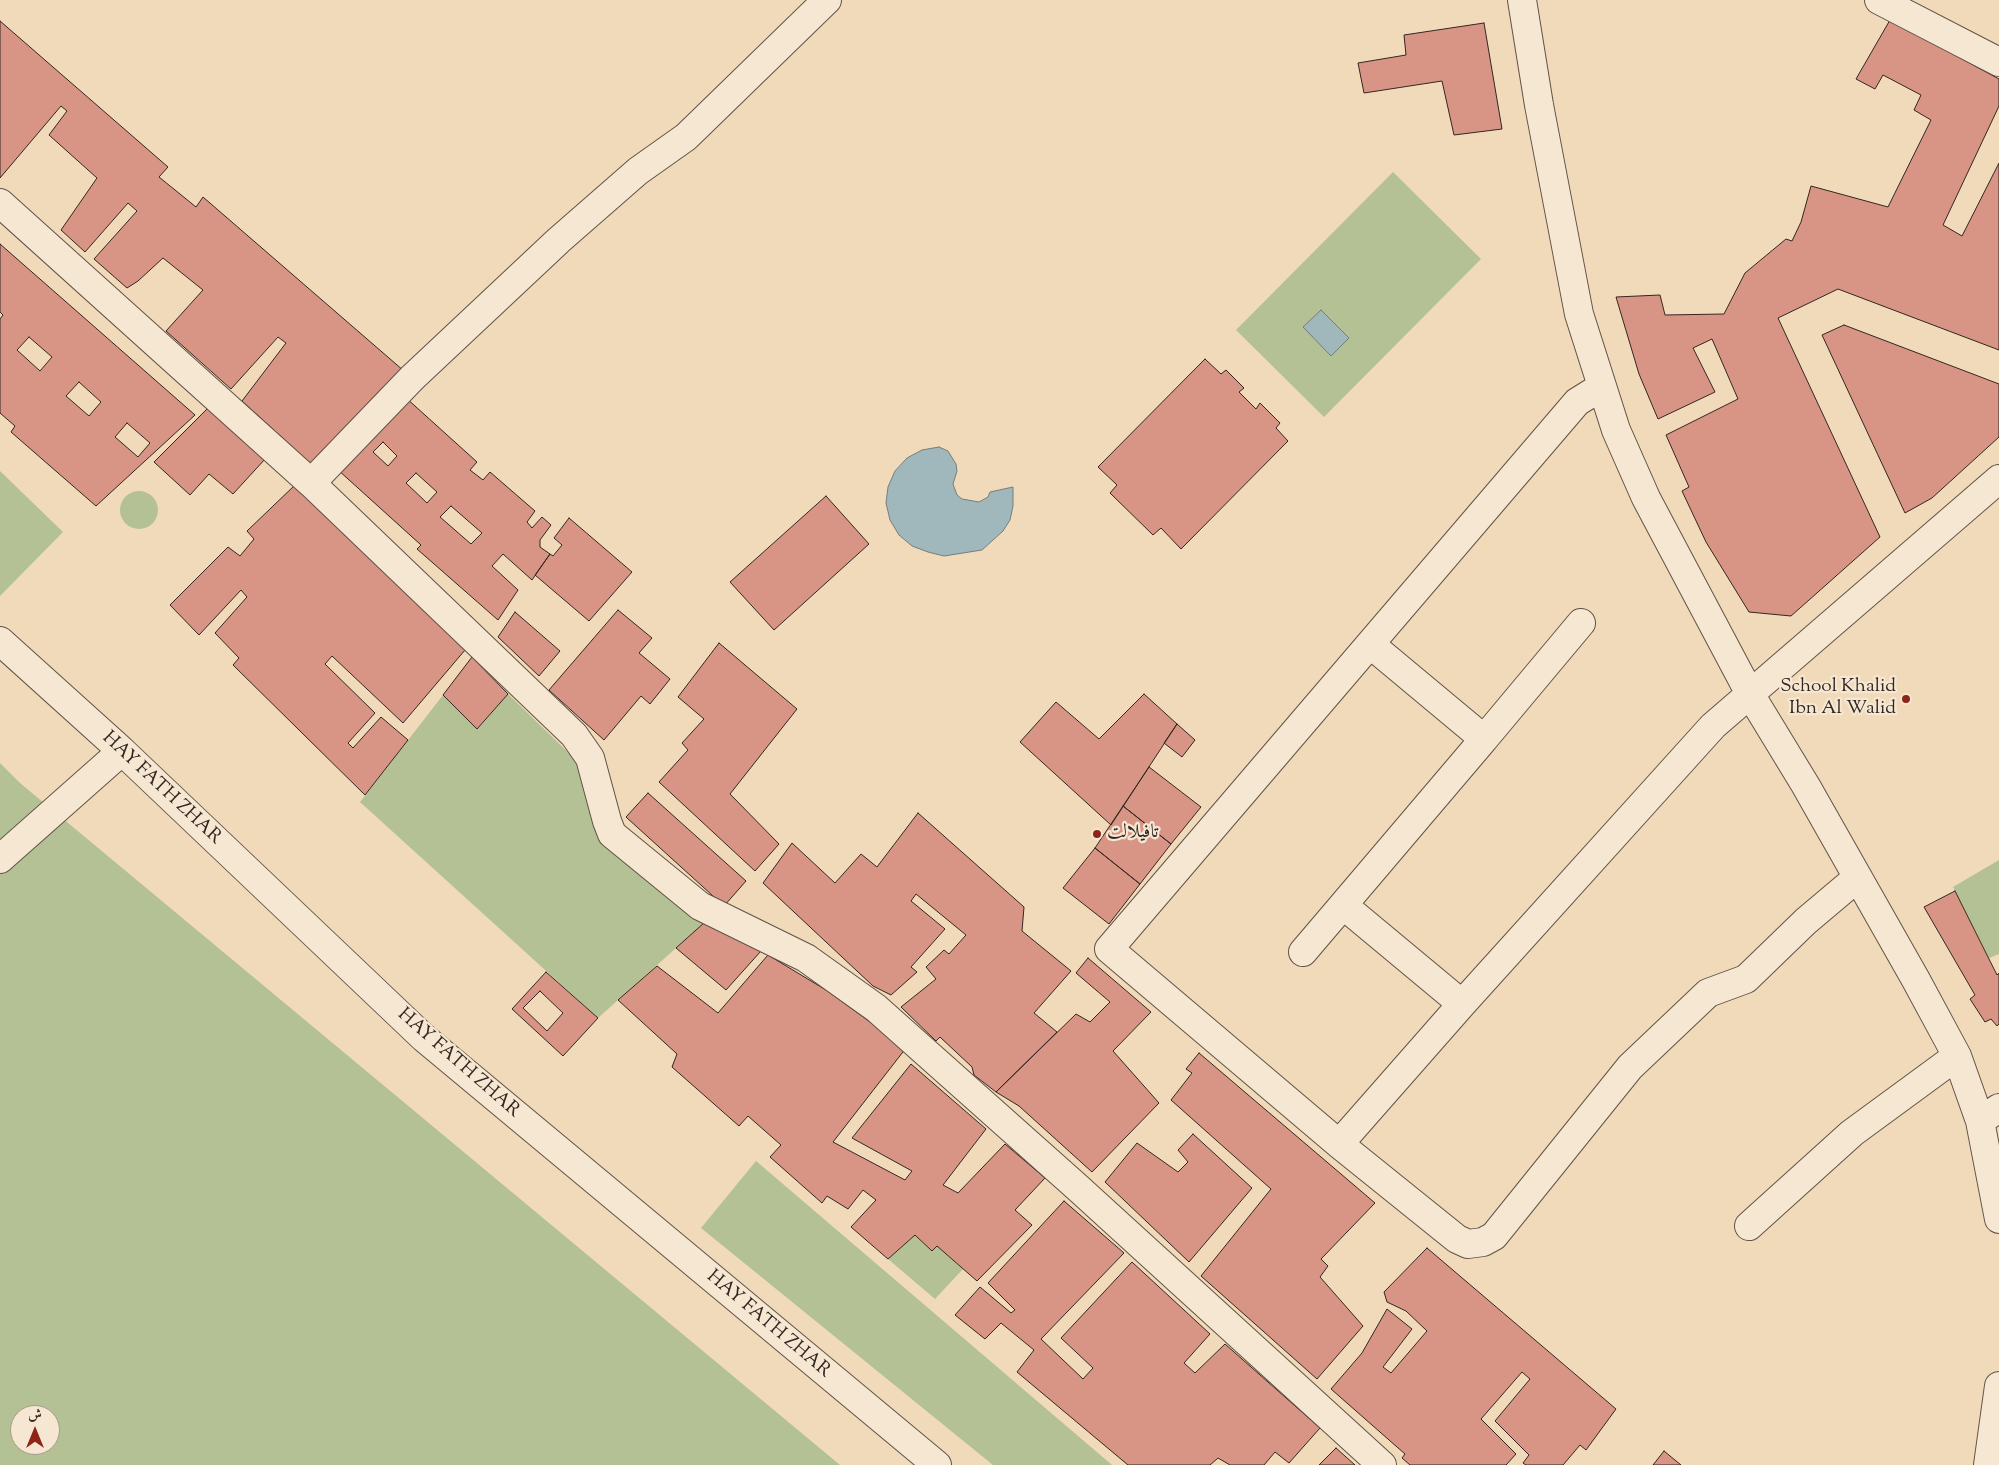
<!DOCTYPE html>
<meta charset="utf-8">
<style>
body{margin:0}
#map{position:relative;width:1999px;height:1465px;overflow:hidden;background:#f0daba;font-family:"Sorts Mill Goudy",Amiri,serif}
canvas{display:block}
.north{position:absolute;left:10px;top:1405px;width:50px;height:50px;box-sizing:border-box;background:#f5e7d2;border:1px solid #a79a8b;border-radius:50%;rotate:0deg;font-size:14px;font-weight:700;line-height:20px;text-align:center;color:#332621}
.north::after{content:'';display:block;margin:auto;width:18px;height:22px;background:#8f2418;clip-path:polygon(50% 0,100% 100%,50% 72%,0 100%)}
</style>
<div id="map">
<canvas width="1999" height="1465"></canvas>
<div class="north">ش</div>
</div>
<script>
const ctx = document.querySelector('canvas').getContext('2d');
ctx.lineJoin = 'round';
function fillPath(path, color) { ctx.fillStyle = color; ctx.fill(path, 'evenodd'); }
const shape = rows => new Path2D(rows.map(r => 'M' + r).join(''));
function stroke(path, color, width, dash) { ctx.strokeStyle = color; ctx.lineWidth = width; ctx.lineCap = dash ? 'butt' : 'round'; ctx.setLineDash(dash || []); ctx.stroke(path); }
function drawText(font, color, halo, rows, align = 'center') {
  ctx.font = font + ' "Sorts Mill Goudy",Amiri,serif'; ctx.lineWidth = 4.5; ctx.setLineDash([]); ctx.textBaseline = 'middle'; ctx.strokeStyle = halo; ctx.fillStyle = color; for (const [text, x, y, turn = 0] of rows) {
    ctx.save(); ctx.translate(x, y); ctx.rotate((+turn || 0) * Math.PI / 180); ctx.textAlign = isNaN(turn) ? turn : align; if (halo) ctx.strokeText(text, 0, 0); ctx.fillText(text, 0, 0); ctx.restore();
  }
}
fillPath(shape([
 [1393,172,1481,259,1324,417,1236,330],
 [0,471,63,532,0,596],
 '120 510a19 19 0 1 1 38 0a19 19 0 1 1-38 0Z',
 [508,694,577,761,597,837,705,922,598,1018,360,802,443,695,477,729],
 [0,763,20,783,840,1465,0,1465],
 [20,1415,50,1415,50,1445,20,1445],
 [1999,860,1999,954,1989,958,1953,887],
 [756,1161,1112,1465,993,1465,701,1228],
 [915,1235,932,1251,937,1246,963,1269,935,1299,888,1259]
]), '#b4c194');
const water = shape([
 [1321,310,1349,338,1331,356,1303,327,1321,310],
 [939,447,948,451,956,464,957,471,953,484,957,495,962,499,979,502,988,497,990,492,1013,487,1013,506,1010,520,1003,531,982,550,944,556,928,552,912,546,899,535,890,520,886,503,888,487,895,471,907,458,922,450,939,447]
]);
fillPath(water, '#a0b8bb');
stroke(water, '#747e7d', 1);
const building = shape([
 [1890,20,1999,79,1999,106,1943,225,1962,236,1999,163,1999,350,1838,289,1778,318,1880,537,1791,616,1749,612,1706,542,1682,491,1689,487,1666,435,1738,399,1712,339,1693,348,1715,392,1658,419,1639,374,1616,297,1660,295,1665,315,1724,314,1745,273,1786,239,1792,241,1801,222,1811,186,1888,207,1931,120,1914,110,1921,95,1883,75,1875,89,1856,79,1890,20],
 [0,21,168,167,159,177,196,207,203,197,404,371,312,465,242,401,286,343,278,337,231,389,166,331,203,290,163,258,138,281,127,288,94,259,137,211,128,203,85,252,61,230,97,178,49,135,67,111,61,106,0,178,0,21],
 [1484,23,1502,129,1454,135,1442,81,1364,93,1358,63,1406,55,1404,35,1484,23],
 [0,244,195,415,96,506,11,432,15,426,0,413,0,319,3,315,0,312,0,244],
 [29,337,52,357,40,371,17,350,29,337],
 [79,382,101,402,89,416,66,396,79,382],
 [127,423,150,443,138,457,115,437,127,423],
 [1844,325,1999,384,1999,437,1932,498,1905,513,1822,335,1844,325],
 [1205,359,1221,374,1226,370,1244,388,1239,392,1256,409,1260,403,1280,423,1276,428,1288,441,1181,549,1161,528,1153,535,1110,493,1117,485,1098,467,1205,359],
 [405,397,477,462,470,470,483,480,490,472,535,511,527,522,532,528,542,517,551,525,540,540,540,547,550,554,532,580,503,554,492,566,518,590,498,620,417,549,421,545,337,469,405,397],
 [383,442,397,456,388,466,373,452,383,442],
 [416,473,437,492,427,503,406,483,416,473],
 [451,506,482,533,471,544,440,517,451,506],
 [208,408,266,458,233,494,209,474,190,495,154,462,208,408],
 [295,485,465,650,403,723,332,656,325,664,375,713,348,743,353,748,381,717,408,740,365,795,233,665,239,658,215,633,247,597,241,590,199,635,170,605,228,547,240,556,254,539,247,531,295,485],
 [826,496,869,544,774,630,730,582,826,496],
 [569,518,632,572,589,621,535,575,550,554,553,556,562,545,554,538,569,518],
 [618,610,652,638,639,653,670,679,650,704,641,696,604,740,549,690,618,610],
 [515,612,560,651,539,676,498,637,515,612],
 [719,643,797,709,730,794,779,844,755,871,659,782,688,750,682,743,704,719,678,697,719,643],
 [472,657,508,694,477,729,443,695,472,657],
 [1144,694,1177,724,1111,825,1020,742,1056,702,1099,739,1144,694],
 [1177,724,1195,740,1182,757,1164,743,1177,724],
 [1149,767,1201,807,1171,844,1123,806,1149,767],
 [648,793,746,881,724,906,626,817,648,793],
 [1123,806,1171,844,1140,884,1095,848,1123,806],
 [918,813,1024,907,1022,931,1071,971,1034,1013,1057,1032,996,1092,974,1075,972,1067,940,1037,936,1041,901,1007,936,979,926,967,944,950,949,954,966,935,916,894,911,901,945,929,911,967,917,972,891,995,873,986,763,883,792,843,835,883,861,854,877,867,918,813],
 [1095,848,1140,884,1109,924,1063,888,1095,848],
 [1955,891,1997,975,1999,973,1999,1024,1997,1026,1991,1019,1985,1022,1970,999,1975,995,1924,907,1955,891],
 [705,922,761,951,726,990,676,948,705,922],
 [768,955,826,990,906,1048,833,1142,905,1180,912,1171,852,1138,911,1064,986,1129,943,1185,958,1193,1005,1144,1045,1178,1015,1210,1032,1225,977,1281,937,1246,932,1251,915,1235,888,1259,851,1227,876,1200,863,1190,848,1209,827,1196,822,1203,770,1157,781,1145,748,1116,739,1126,672,1067,677,1054,618,1000,657,966,718,1013,768,955],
 [1088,958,1151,1012,1113,1051,1159,1103,1092,1172,1019,1106,996,1092,1076,1014,1090,1022,1110,1002,1076,973,1088,958],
 [546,972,598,1018,563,1056,512,1009,546,972],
 [540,991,563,1013,547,1031,523,1008,540,991],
 [1199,1053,1375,1203,1321,1259,1328,1266,1320,1277,1363,1326,1317,1379,1201,1276,1271,1189,1171,1100,1192,1073,1186,1069,1199,1053],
 [1193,1134,1252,1188,1189,1262,1105,1182,1137,1143,1178,1172,1188,1162,1178,1150,1193,1134],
 [1064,1201,1124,1253,1041,1339,1083,1379,1093,1368,1061,1338,1132,1262,1210,1334,1184,1363,1195,1373,1225,1344,1320,1428,1289,1463,1275,1452,1264,1465,1230,1465,1218,1458,1210,1465,1128,1465,1017,1372,1034,1350,1001,1323,985,1339,955,1315,980,1287,1011,1313,1015,1310,988,1283,1064,1201],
 [1427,1248,1616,1409,1586,1450,1580,1445,1563,1465,1526,1465,1523,1463,1529,1455,1495,1421,1530,1379,1522,1372,1481,1419,1516,1454,1506,1465,1410,1465,1402,1458,1405,1454,1331,1389,1362,1353,1387,1309,1412,1329,1383,1367,1391,1373,1427,1331,1406,1311,1387,1302,1384,1292,1427,1248],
 [1336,1448,1355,1465,1319,1465,1336,1448],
 [1664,1451,1681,1465,1653,1465,1664,1451]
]);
fillPath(building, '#d89586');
stroke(building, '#332621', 1);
const minor = shape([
 [1522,0,1539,105,1579,314,1616,430,1646,498,1750,694,1806,786,1916,980,1957,1056,1980,1121,1999,1219],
 [1879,0,1999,62],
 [0,203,311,483,574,735,590,758,607,821,612,834,700,906,806,958,876,1008,1077,1187,1382,1465],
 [1601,387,1577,402,1109,949,1339,1144,1457,1239,1468,1244,1483,1242,1494,1236,1630,1067,1708,993,1746,979,1806,921,1857,878],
 [311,483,412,378,559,240,638,171,686,137,827,0],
 [0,641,122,751,424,1038,937,1465],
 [1370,644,1484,739,1343,905,1462,1004],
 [1484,739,1581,623],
 [0,859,122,751],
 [1303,952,1343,905],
 [1980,1121,1999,1108],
 [1339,1144,1462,1004,1713,726,1999,479],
 [1749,1226,1852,1133,1957,1056],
 [1988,1465,1999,1386]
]);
stroke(minor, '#625347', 30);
stroke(minor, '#f5e7d2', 28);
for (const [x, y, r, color] of [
 [1906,699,5,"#8f2418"],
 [1097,834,5,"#8f2418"]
]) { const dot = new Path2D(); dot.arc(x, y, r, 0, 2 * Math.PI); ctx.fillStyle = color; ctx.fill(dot); stroke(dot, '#f5e7d2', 2); }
drawText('19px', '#332621', '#f5e7d2', [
 ["School Khalid",1896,688],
 ["Ibn Al Walid",1896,710],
 ["تافيلالت",1107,834,"left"]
], 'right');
drawText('19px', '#332621', '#f5e7d2', [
 ["HAY FATH ZHAR",161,789,43],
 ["HAY FATH ZHAR",458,1064,41],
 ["HAY FATH ZHAR",768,1325,40]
]);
</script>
